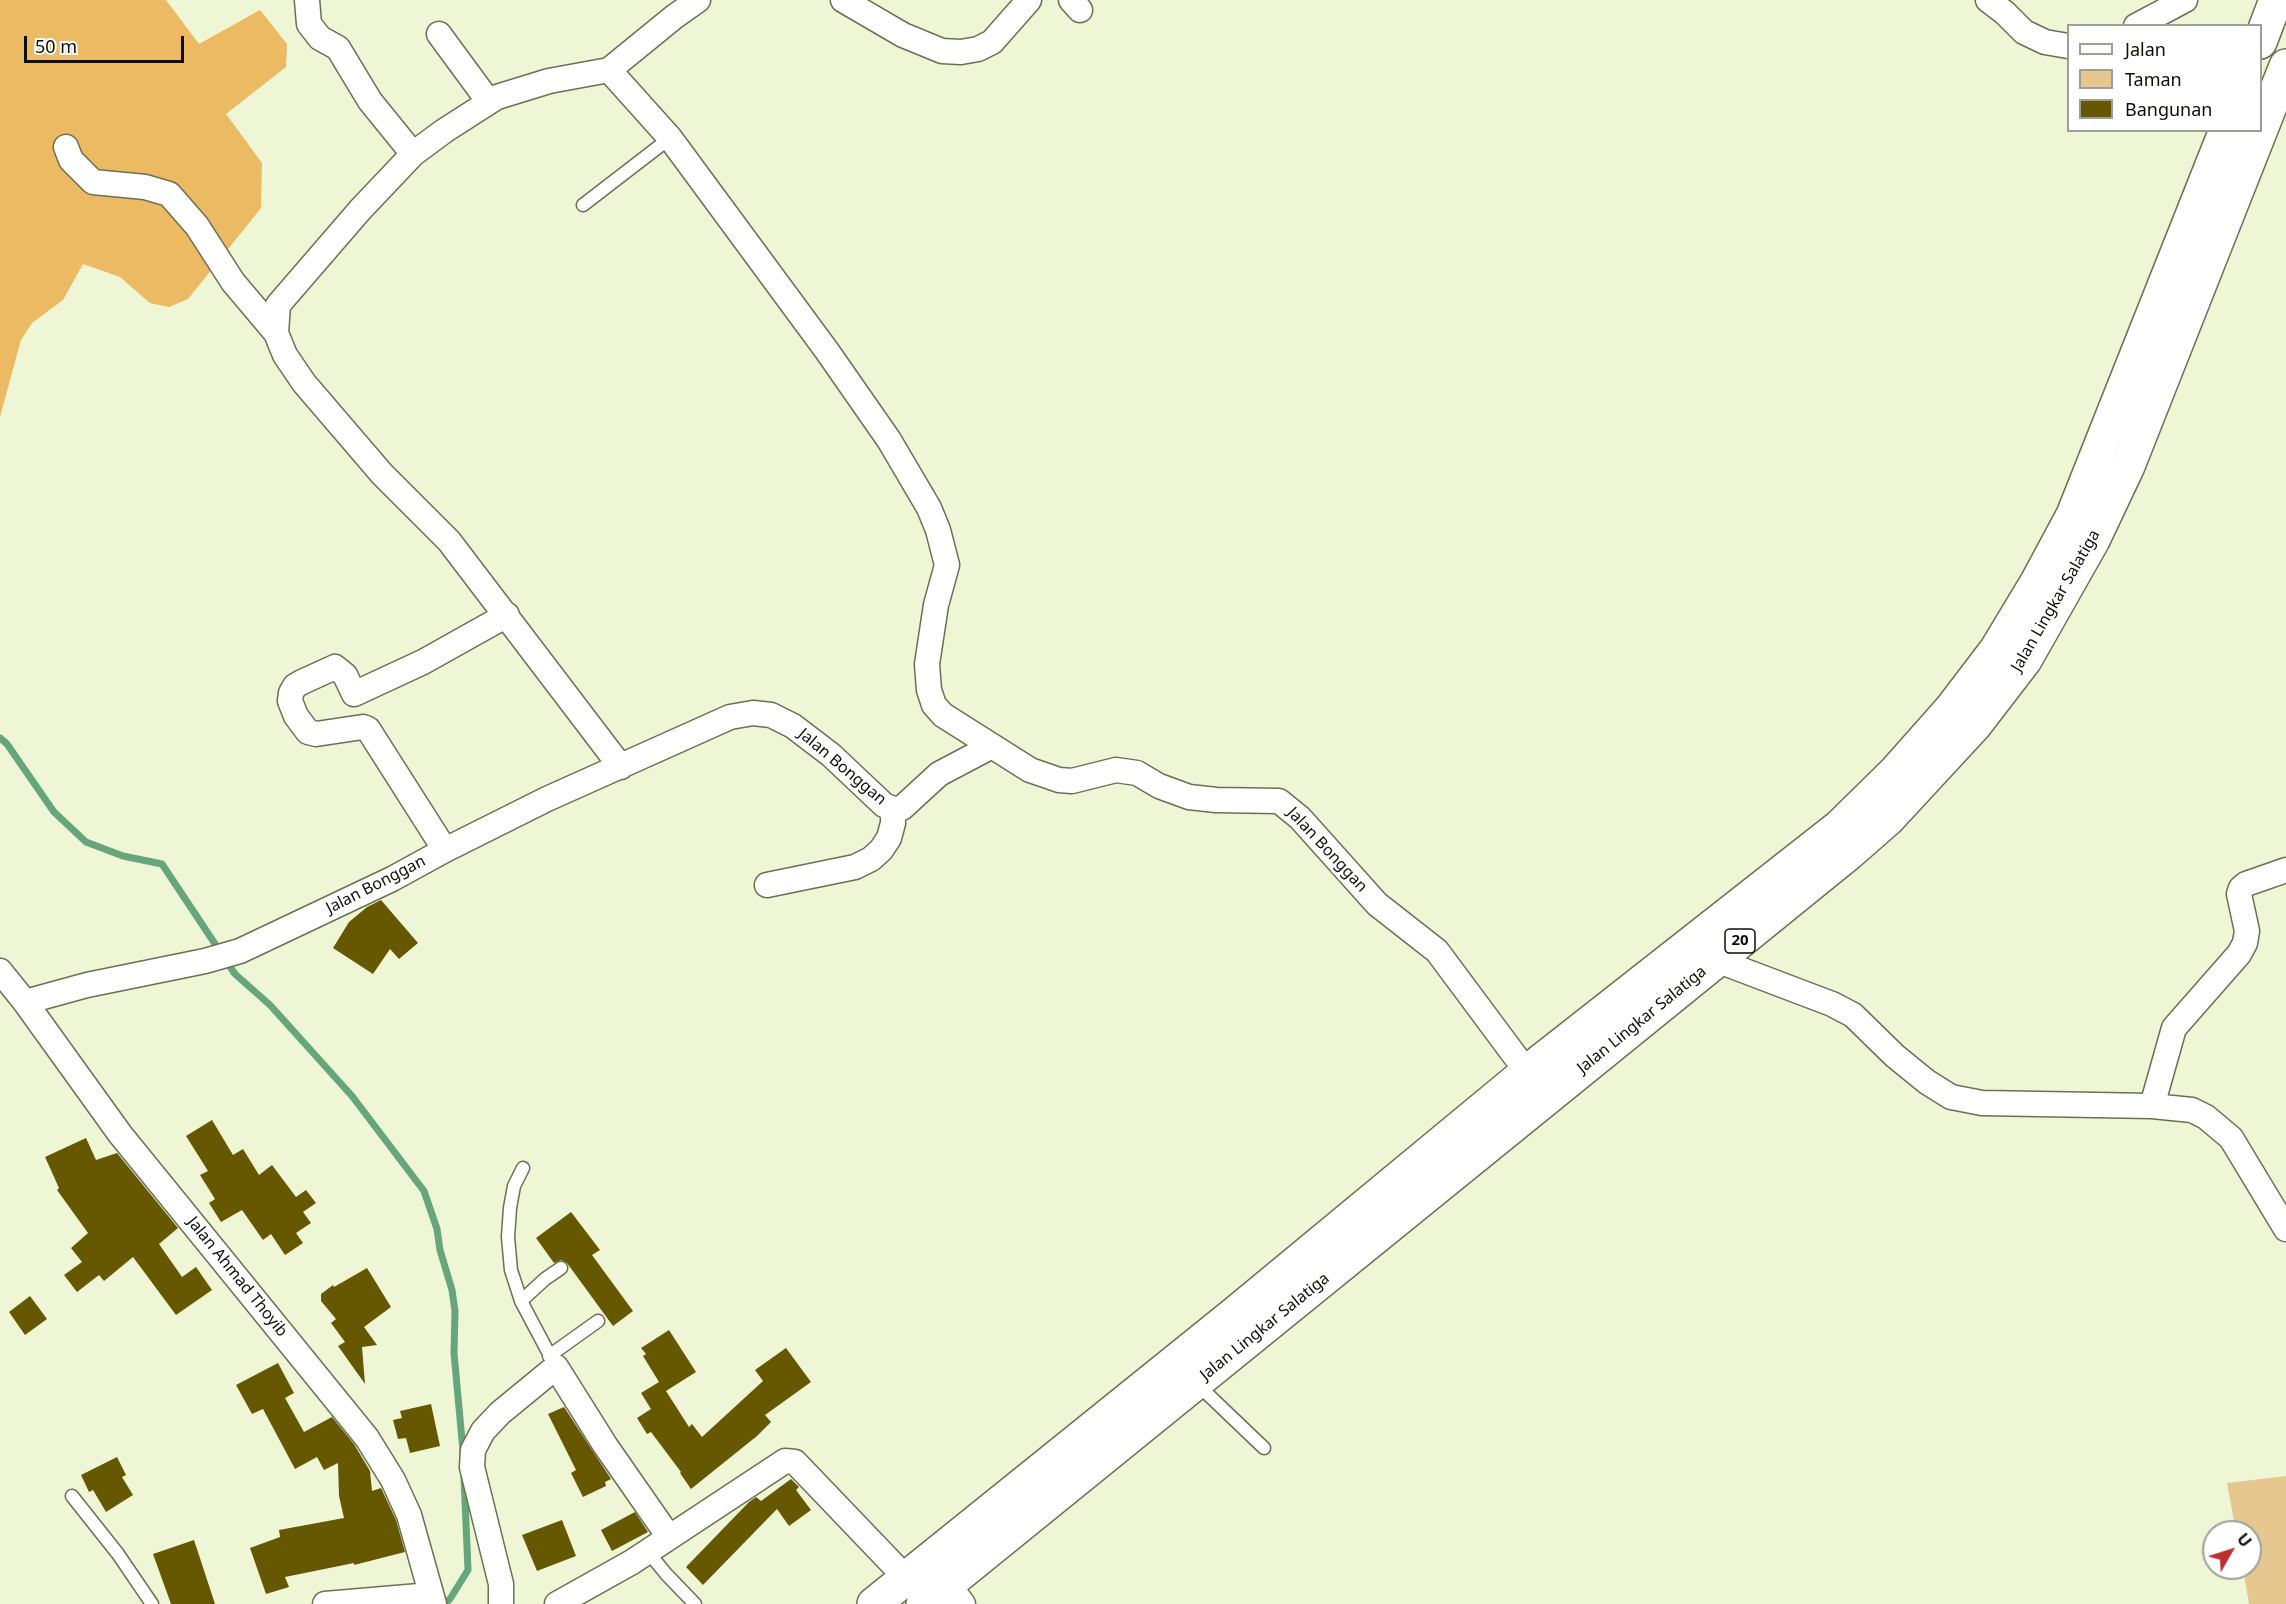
<!DOCTYPE html>
<style>
body{margin:0}
#map{position:relative;width:2286px;height:1604px;overflow:hidden;background:#eff6d5;font-family:"Noto Sans",sans-serif}
canvas{display:block}
.legend{position:absolute;left:2067px;top:24px;width:195px;height:108px;box-sizing:border-box;background:#fff;border:2px solid #9e9f9b;margin:0;padding:8px 10px;list-style:none;font-size:18px;color:#0d0f05}
.legend li{display:flex;align-items:center;gap:12px;height:30px}
.legend b{width:30px;border:2px solid #9e9f9b}
.north{position:absolute;left:2202px;top:1520px;width:60px;height:60px;box-sizing:border-box;background:#fff;border:2px solid #9e9f9b;border-radius:50%;rotate:51deg;font-size:16px;font-weight:700;line-height:24px;text-align:center;color:#0d0f05}
.north::after{content:'';display:block;margin:auto;width:21px;height:27px;background:#bd2e30;clip-path:polygon(50% 0,100% 100%,50% 72%,0 100%)}
.scale{position:absolute;left:24px;top:36px;width:160px;height:27px;box-sizing:border-box;border:3px solid #0d0f05;border-top:0;padding-left:8px;font-size:18px;line-height:21px;white-space:nowrap;color:#0d0f05;-webkit-text-stroke:4px #fff;paint-order:stroke}
</style>
<div id="map">
<canvas width="2286" height="1604"></canvas>
<ul class="legend">
<li><b style="height:8px;background:#fff"></b>Jalan</li>
<li><b style="height:16px;background:#e6c790"></b>Taman</li>
<li><b style="height:16px;background:#655800"></b>Bangunan</li>
</ul>
<div class="north">U</div>
<div class="scale">50 m</div>
</div>
<script>
const ctx = document.querySelector('canvas').getContext('2d');
ctx.lineJoin = 'round';
function fillPath(path, color) { ctx.fillStyle = color; ctx.fill(path, 'evenodd'); }
const shape = rows => new Path2D(rows.map(r => 'M' + r).join(''));
function stroke(path, color, width, dash) { ctx.strokeStyle = color; ctx.lineWidth = width; ctx.lineCap = dash ? 'butt' : 'round'; ctx.setLineDash(dash || []); ctx.stroke(path); }
function drawText(font, color, halo, rows, align = 'center') {
  ctx.font = font + ' "Noto Sans",sans-serif'; ctx.lineWidth = 6; ctx.setLineDash([]); ctx.textBaseline = 'middle'; ctx.strokeStyle = halo; ctx.fillStyle = color; for (const [text, x, y, turn = 0] of rows) {
    ctx.save(); ctx.translate(x, y); ctx.rotate((+turn || 0) * Math.PI / 180); ctx.textAlign = isNaN(turn) ? turn : align; if (halo) ctx.strokeText(text, 0, 0); ctx.fillText(text, 0, 0); ctx.restore();
  }
}
fillPath(shape([
 [2286,1476,2286,1604,2249,1604,2243,1568,2250,1568,2250,1532,2236,1532,2227,1483]
]), '#e6c790');
fillPath(shape([
 [0,0,166,0,199,44,260,10,287,44,286,67,226,114,262,163,261,208,188,299,169,307,150,303,120,277,83,264,63,300,32,323,21,340,0,417]
]), '#ebba62');
stroke(shape([
 [0,738,7,744,54,812,86,842,123,856,162,864,235,974,270,1005,352,1096,424,1191,437,1229,440,1250,452,1290,455,1311,454,1353,463,1451],
 [444,1604,450,1599,468,1570,464,1477]
]), '#67a67a', 7);
fillPath(shape([
 [381,900,418,943,399,959,390,949,373,974,333,948,349,922,367,907],
 [212,1120,233,1155,243,1149,259,1175,272,1165,296,1197,306,1190,316,1203,303,1212,311,1223,296,1233,303,1243,285,1255,271,1234,263,1240,242,1210,221,1222,209,1203,215,1199,200,1175,208,1171,186,1136],
 [86,1138,96,1160,117,1153,178,1228,159,1244,182,1277,196,1267,212,1290,176,1315,133,1257,104,1281,99,1275,77,1292,64,1275,82,1262,71,1248,88,1233,57,1190,59,1188,45,1157],
 [571,1212,600,1250,592,1255,633,1311,613,1326,567,1263,561,1260,554,1263,536,1238],
 [367,1268,391,1307,364,1327,377,1345,362,1347,365,1384,338,1346,345,1342,331,1323,336,1319,321,1301,321,1294,333,1285,334,1287],
 [30,1296,47,1319,25,1335,9,1312],
 [669,1330,696,1372,666,1391,689,1427,692,1424,702,1437,763,1381,755,1370,786,1348,811,1382,765,1415,771,1422,757,1436,691,1489,680,1473,681,1472,651,1432,647,1434,637,1418,651,1409,641,1393,659,1382,643,1356,646,1354,641,1348],
 [278,1363,294,1393,285,1398,304,1432,332,1417,354,1444,370,1471,372,1491,381,1488,396,1520,405,1552,354,1565,354,1563,285,1577,289,1587,266,1594,250,1548,280,1537,279,1530,344,1518,339,1496,338,1463,324,1470,317,1457,295,1469,263,1409,252,1414,236,1385],
 [431,1404,440,1446,410,1453,406,1438,398,1439,393,1420,402,1418,400,1411],
 [564,1407,611,1479,605,1482,606,1486,583,1497,571,1473,576,1470,548,1414],
 [117,1457,126,1475,122,1477,133,1495,106,1512,93,1490,89,1492,81,1475],
 [791,1479,799,1487,796,1490,811,1510,789,1526,777,1509,703,1585,686,1567,749,1502,756,1497,761,1501],
 [635,1512,648,1532,612,1551,601,1530],
 [562,1520,576,1556,537,1571,522,1535],
 [194,1540,215,1604,171,1604,153,1554]
]), '#655800');
const service = shape([
 [583,205,670,138],
 [523,1168,514,1186,510,1208,508,1237,511,1270,521,1301,556,1367],
 [521,1301,545,1279,561,1268],
 [549,1356,598,1321],
 [1197,1384,1264,1448],
 [72,1496,118,1554,152,1604],
 [648,1552,667,1575,695,1604]
]);
const minor = shape([
 [307,0,309,24,320,38,338,48,370,101,413,154],
 [843,0,903,35,942,51,961,52,978,49,992,42,1029,0],
 [1071,0,1080,10],
 [1988,0,2005,13,2024,32,2045,42,2068,46],
 [2136,26,2185,0],
 [439,34,489,102],
 [609,70,674,17,698,0],
 [66,147,71,160,93,182,145,187,169,194,197,226,233,282,276,333],
 [621,767,449,541,382,474,304,383,285,355,276,333,278,305,360,210,413,154,444,131,497,97,549,81,609,70,670,138,827,351,889,440,929,508,938,530,947,565,936,605,927,664,929,690,934,705,943,715,992,746],
 [445,850,368,729,363,727,316,734,308,732,296,716,290,701,291,693,295,686,302,682,335,667,345,675,354,694,423,662,507,615],
 [767,885,855,867,871,859,881,850,889,838,893,823,893,809],
 [1716,960,1832,1004,1853,1015,1895,1056,1927,1082,1951,1097,1982,1103,2152,1106,2192,1110,2206,1117,2231,1138,2286,1229],
 [0,971,25,1002,120,1134,367,1438,393,1480,409,1515,434,1604],
 [25,1002,87,985,205,961,240,951,392,879,445,850,547,799,730,717,753,713,771,715,793,726,831,755,884,805,893,809,902,808,939,774,992,746,1030,770,1059,780,1072,781,1116,770,1137,773,1159,786,1189,797,1216,800,1279,801,1300,818,1377,904,1437,951,1527,1072],
 [2152,1106,2174,1028,2239,954,2245,943,2247,931,2239,894,2241,888,2246,884,2286,870],
 [948,1584,963,1604],
 [325,1604,431,1595],
 [501,1604,501,1584,472,1467,473,1450,483,1431,500,1413,556,1367,605,1445,669,1537],
 [557,1604,632,1562,785,1461,795,1462,907,1579]
]);
const trunk = shape([
 [2260,42,2276,0],
 [874,1604,1233,1315,1527,1072,1839,827,1896,771,1951,709,1996,650,2037,582,2073,515,2226,130],
 [923,1604,1848,854,1888,819,1975,725,2025,660,2093,540,2128,466,2286,66]
]);
stroke(service, '#6a7054', 15);
stroke(minor, '#6a7054', 27);
stroke(trunk, '#6a7054', 36);
stroke(service, '#fff', 12);
stroke(minor, '#fff', 24);
stroke(trunk, '#fff', 33);
for (const [x, y, w] of [
 [1740,941,30]
]) { const box = new Path2D(); box.roundRect(x - w / 2, y - 12, w, 24, 4.5); ctx.fillStyle = '#fff'; ctx.fill(box); stroke(box, '#0d0f05', 1.5); }
drawText('bold 15px', '#0d0f05', null, [
 ["20",1740,941]
]);
drawText('16px', '#0d0f05', '#fff', [
 ["Jalan Lingkar Salatiga",2056,601,-60],
 ["Jalan Bonggan",842,767,40],
 ["Jalan Bonggan",1327,850,47],
 ["Jalan Bonggan",376,885,-27],
 ["Jalan Lingkar Salatiga",1642,1020,-39],
 ["Jalan Ahmad Thoyib",237,1277,51],
 ["Jalan Lingkar Salatiga",1265,1327,-39]
]);
</script>
